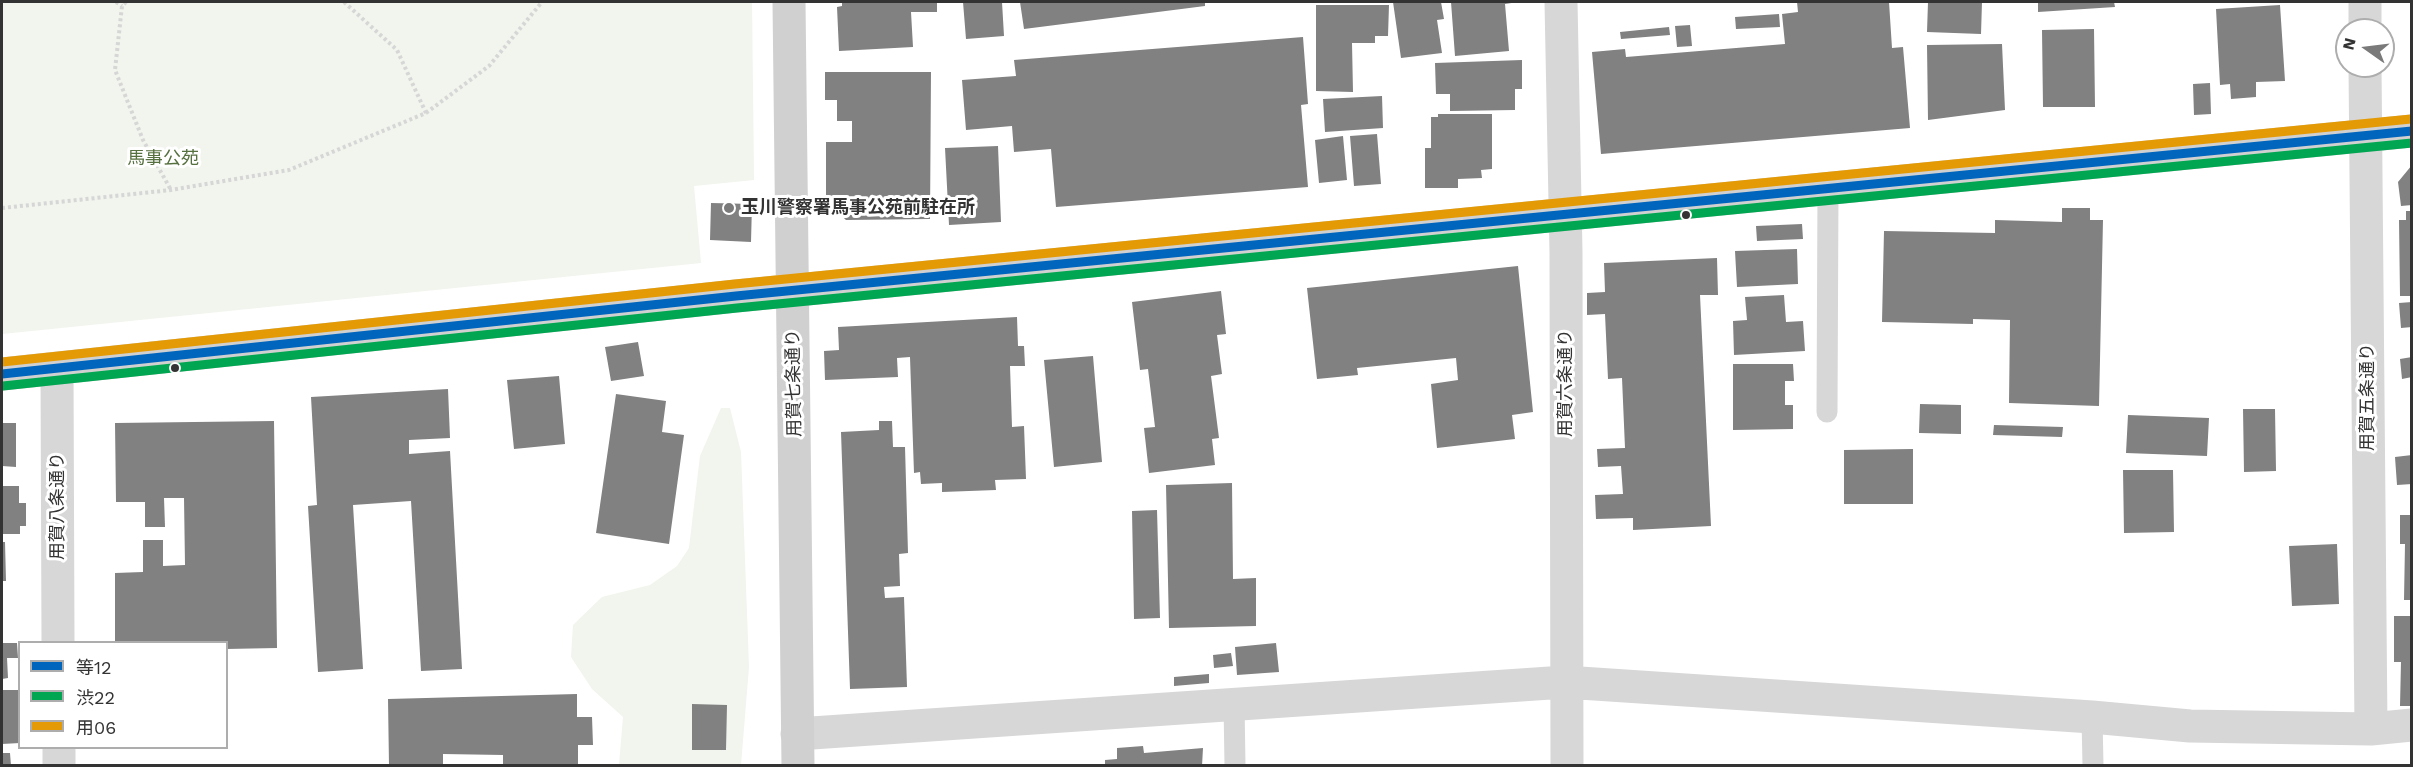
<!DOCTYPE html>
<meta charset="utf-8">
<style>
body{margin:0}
#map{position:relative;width:2413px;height:767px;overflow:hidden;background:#fff;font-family:"Work Sans","Noto Sans JP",sans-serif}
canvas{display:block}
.frame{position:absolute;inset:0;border:3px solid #333;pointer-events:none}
.legend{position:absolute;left:18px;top:641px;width:210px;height:108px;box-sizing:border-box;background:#fff;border:2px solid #adadad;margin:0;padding:8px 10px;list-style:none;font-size:18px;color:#333}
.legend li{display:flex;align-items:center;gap:12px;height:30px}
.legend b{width:30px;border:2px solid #adadad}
.north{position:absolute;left:2335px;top:18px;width:60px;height:60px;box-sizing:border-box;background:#fff;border:2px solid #adadad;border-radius:50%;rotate:284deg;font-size:16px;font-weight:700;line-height:24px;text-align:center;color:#333}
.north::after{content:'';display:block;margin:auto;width:21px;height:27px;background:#7a7a7a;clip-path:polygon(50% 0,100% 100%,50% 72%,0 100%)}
</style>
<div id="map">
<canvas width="2413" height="767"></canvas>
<div class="frame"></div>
<ul class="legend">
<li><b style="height:8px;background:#0065bd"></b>等12</li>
<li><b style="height:8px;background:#00a651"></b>渋22</li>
<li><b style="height:8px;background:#e39a05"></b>用06</li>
</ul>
<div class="north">N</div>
</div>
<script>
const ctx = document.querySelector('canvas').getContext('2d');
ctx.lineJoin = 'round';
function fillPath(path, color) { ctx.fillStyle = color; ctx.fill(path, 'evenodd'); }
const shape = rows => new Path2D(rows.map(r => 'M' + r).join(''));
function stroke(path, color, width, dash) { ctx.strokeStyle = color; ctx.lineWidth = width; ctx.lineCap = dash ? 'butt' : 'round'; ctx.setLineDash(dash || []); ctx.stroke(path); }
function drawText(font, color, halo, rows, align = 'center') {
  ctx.font = font + ' "Work Sans","Noto Sans JP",sans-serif'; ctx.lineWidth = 6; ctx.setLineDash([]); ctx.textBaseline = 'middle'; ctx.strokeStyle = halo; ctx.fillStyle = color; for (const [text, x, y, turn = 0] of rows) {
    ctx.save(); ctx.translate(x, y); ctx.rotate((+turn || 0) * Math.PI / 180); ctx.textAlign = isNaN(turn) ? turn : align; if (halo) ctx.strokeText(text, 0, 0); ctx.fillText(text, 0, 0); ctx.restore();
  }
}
fillPath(shape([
 [2,2,752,2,754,180,694,186,701,263,2,334],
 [721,408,730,408,741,452,749,667,741,765,619,765,623,717,592,689,571,657,573,625,602,597,650,585,677,566,689,548,700,456]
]), '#f1f5ed');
fillPath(shape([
 [842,2,937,2,937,12,911,12,913,47,839,51,837,7,842,6],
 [963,2,1002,2,1004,36,966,39],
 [1020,2,1205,2,1205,6,1024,29],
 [1393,2,1441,2,1444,19,1437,20,1442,53,1401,58],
 [1451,2,1518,2,1505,4,1509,51,1455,56],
 [1797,2,1889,2,1892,48,1903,47,1910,128,1601,154,1592,52,1625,49,1626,57,1785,44,1782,14,1798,12],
 [1928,2,1982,2,1981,34,1927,32],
 [2038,2,2114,2,2115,7,2038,12],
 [1316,5,1389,5,1388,36,1375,36,1375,43,1352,43,1353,92,1316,91],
 [2280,5,2285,81,2256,82,2256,97,2231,99,2230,84,2220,85,2216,9],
 [1779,14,1780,27,1736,29,1735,17],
 [1690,25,1692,46,1677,47,1675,26],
 [1669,27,1670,35,1621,39,1620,32],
 [2094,29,2095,107,2043,107,2042,30],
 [1303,37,1308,104,1301,105,1308,187,1056,207,1051,149,1014,152,1012,126,966,130,962,80,1016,76,1014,60],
 [2002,44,2005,110,1928,120,1927,45],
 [1522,60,1522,89,1515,89,1515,110,1450,111,1450,94,1436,94,1435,63],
 [825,72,931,72,930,219,846,220,826,201,826,142,852,142,852,121,837,121,837,100,825,100],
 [2210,83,2211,114,2194,115,2193,84],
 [1382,96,1383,128,1325,132,1323,99],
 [1438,114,1492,114,1492,169,1481,170,1482,178,1458,179,1458,188,1425,188,1425,148,1431,148,1431,117,1438,117],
 [1377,134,1381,184,1354,186,1350,136],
 [1343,136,1347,180,1319,183,1315,140],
 [998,146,1001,222,949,225,945,148],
 [2412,165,2412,205,2401,206,2398,182],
 [711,203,752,204,751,242,710,240],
 [2062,208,2090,208,2090,220,2103,220,2099,406,2009,403,2010,320,1973,319,1973,324,1882,322,1884,231,1995,233,1995,220,2062,222],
 [2406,211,2412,211,2412,296,2400,296,2399,220,2406,220],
 [1802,224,1803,239,1757,241,1756,226],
 [1797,249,1798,284,1737,287,1735,251],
 [1717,258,1718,295,1700,295,1711,526,1633,530,1633,518,1596,519,1595,495,1623,494,1621,466,1598,467,1597,449,1625,448,1622,378,1608,379,1605,314,1587,315,1587,293,1605,292,1604,263],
 [1518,266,1533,412,1512,415,1515,439,1437,448,1431,384,1458,380,1456,358,1357,368,1358,375,1317,379,1307,288],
 [1221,291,1226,334,1217,335,1222,374,1211,376,1219,438,1212,439,1215,465,1149,473,1144,428,1155,427,1148,369,1140,370,1132,302],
 [1784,295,1786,322,1803,321,1805,351,1734,355,1733,321,1747,320,1745,297],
 [2412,302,2412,327,2401,328,2399,303],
 [1017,317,1018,346,1024,346,1025,366,1010,366,1012,427,1024,426,1026,479,995,480,996,490,942,492,942,483,921,484,920,472,914,473,910,357,897,358,898,377,825,380,824,351,839,350,838,327],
 [638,342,644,376,611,381,605,347],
 [1093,356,1102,462,1054,467,1044,360],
 [2412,357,2412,377,2402,379,2400,359],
 [1733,364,1793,364,1794,381,1785,381,1785,405,1793,405,1793,429,1733,430],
 [559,376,565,444,514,449,507,380],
 [448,389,450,438,409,440,409,454,450,451,462,669,421,671,411,501,353,505,363,669,318,672,308,506,317,505,311,397],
 [616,394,666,401,662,432,684,435,669,544,596,533],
 [1920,404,1961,405,1961,434,1919,433],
 [2243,409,2275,409,2276,471,2244,472],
 [2128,415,2209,418,2207,456,2126,453],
 [274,421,277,648,226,649,226,642,115,642,115,573,143,572,143,540,163,540,163,566,185,565,184,498,164,498,165,527,145,527,145,502,116,502,115,423],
 [879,421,892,421,893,447,905,447,908,553,899,554,900,586,884,587,885,598,904,597,907,687,850,689,841,432,879,430],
 [2,423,16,423,16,467,2,466],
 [1994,425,2063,427,2062,437,1993,435],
 [1913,449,1913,504,1844,504,1844,450],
 [2412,455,2412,484,2397,485,2395,457],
 [2123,470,2173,470,2174,532,2124,533],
 [1232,483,1233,579,1256,578,1256,626,1169,628,1166,485],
 [2,486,19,486,19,503,26,503,26,526,20,526,20,534,2,534],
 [1157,510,1160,618,1134,619,1132,511],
 [2400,515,2412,515,2412,600,2404,600,2405,544,2400,544],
 [2,542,5,542,6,581,2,581],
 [2337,544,2339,604,2292,606,2289,546],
 [2394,616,2412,616,2412,706,2400,706,2401,662,2394,662],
 [2,643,17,643,18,658,7,658,8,678,2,679],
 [1276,643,1279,672,1237,675,1235,647],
 [1231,653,1233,666,1214,668,1213,655],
 [1209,674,1209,683,1174,686,1174,677],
 [2,690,20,690,20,743,2,744],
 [577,694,577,717,592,717,593,745,578,745,578,766,503,766,503,755,443,754,443,766,389,766,388,699],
 [692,704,727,705,726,750,692,750],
 [1143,746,1144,753,1203,748,1202,766,1105,766,1105,760,1117,759,1117,748],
 [2,753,10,753,11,766,2,766]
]), '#818181');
stroke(shape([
 [116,2,122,6],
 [126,2,122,6,115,70,143,140,171,190],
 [344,2,397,50,426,113],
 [2,208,171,190,289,170,426,113,489,66,542,2]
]), '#d6d6d6', 4, [3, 3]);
stroke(shape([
 [1827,412,1828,189],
 [1234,703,1235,766],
 [2092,717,2093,766]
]), '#d7d7d7', 21);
stroke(shape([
 [1561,2,1566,252,1567,766],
 [2365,2,2365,30],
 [2365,66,2371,729],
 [57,369,58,642],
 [797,734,1565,682,2092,717,2190,726,2371,729,2412,725],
 [59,748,59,766]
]), '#d7d7d7', 33);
stroke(shape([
 [789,2,798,766],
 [2,374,736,296,2412,131]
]), '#d0d0d0', 33);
stroke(shape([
 [2,374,736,296,2412,131]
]), '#0065bd', 9);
stroke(shape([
 [3,386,737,308,2412,143]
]), '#00a651', 9);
stroke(shape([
 [2,362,735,284,2411,119]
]), '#e39a05', 9);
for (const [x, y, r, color] of [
 [729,208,6,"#7a7a7a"],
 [1686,215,5,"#333"],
 [175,368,5,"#333"]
]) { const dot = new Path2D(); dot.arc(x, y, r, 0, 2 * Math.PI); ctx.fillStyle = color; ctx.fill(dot); stroke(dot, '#fff', 2); }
drawText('18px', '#56703f', '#fff', [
 ["馬事公苑",163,159]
]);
drawText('bold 18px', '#333', '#fff', [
 ["玉川警察署馬事公苑前駐在所",741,208]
], 'left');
drawText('18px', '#333', '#fff', [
 ["用賀七条通り",794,383,-91],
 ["用賀六条通り",1566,383,-90],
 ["用賀五条通り",2368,397,-90],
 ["用賀八条通り",58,506,-90]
]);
</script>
